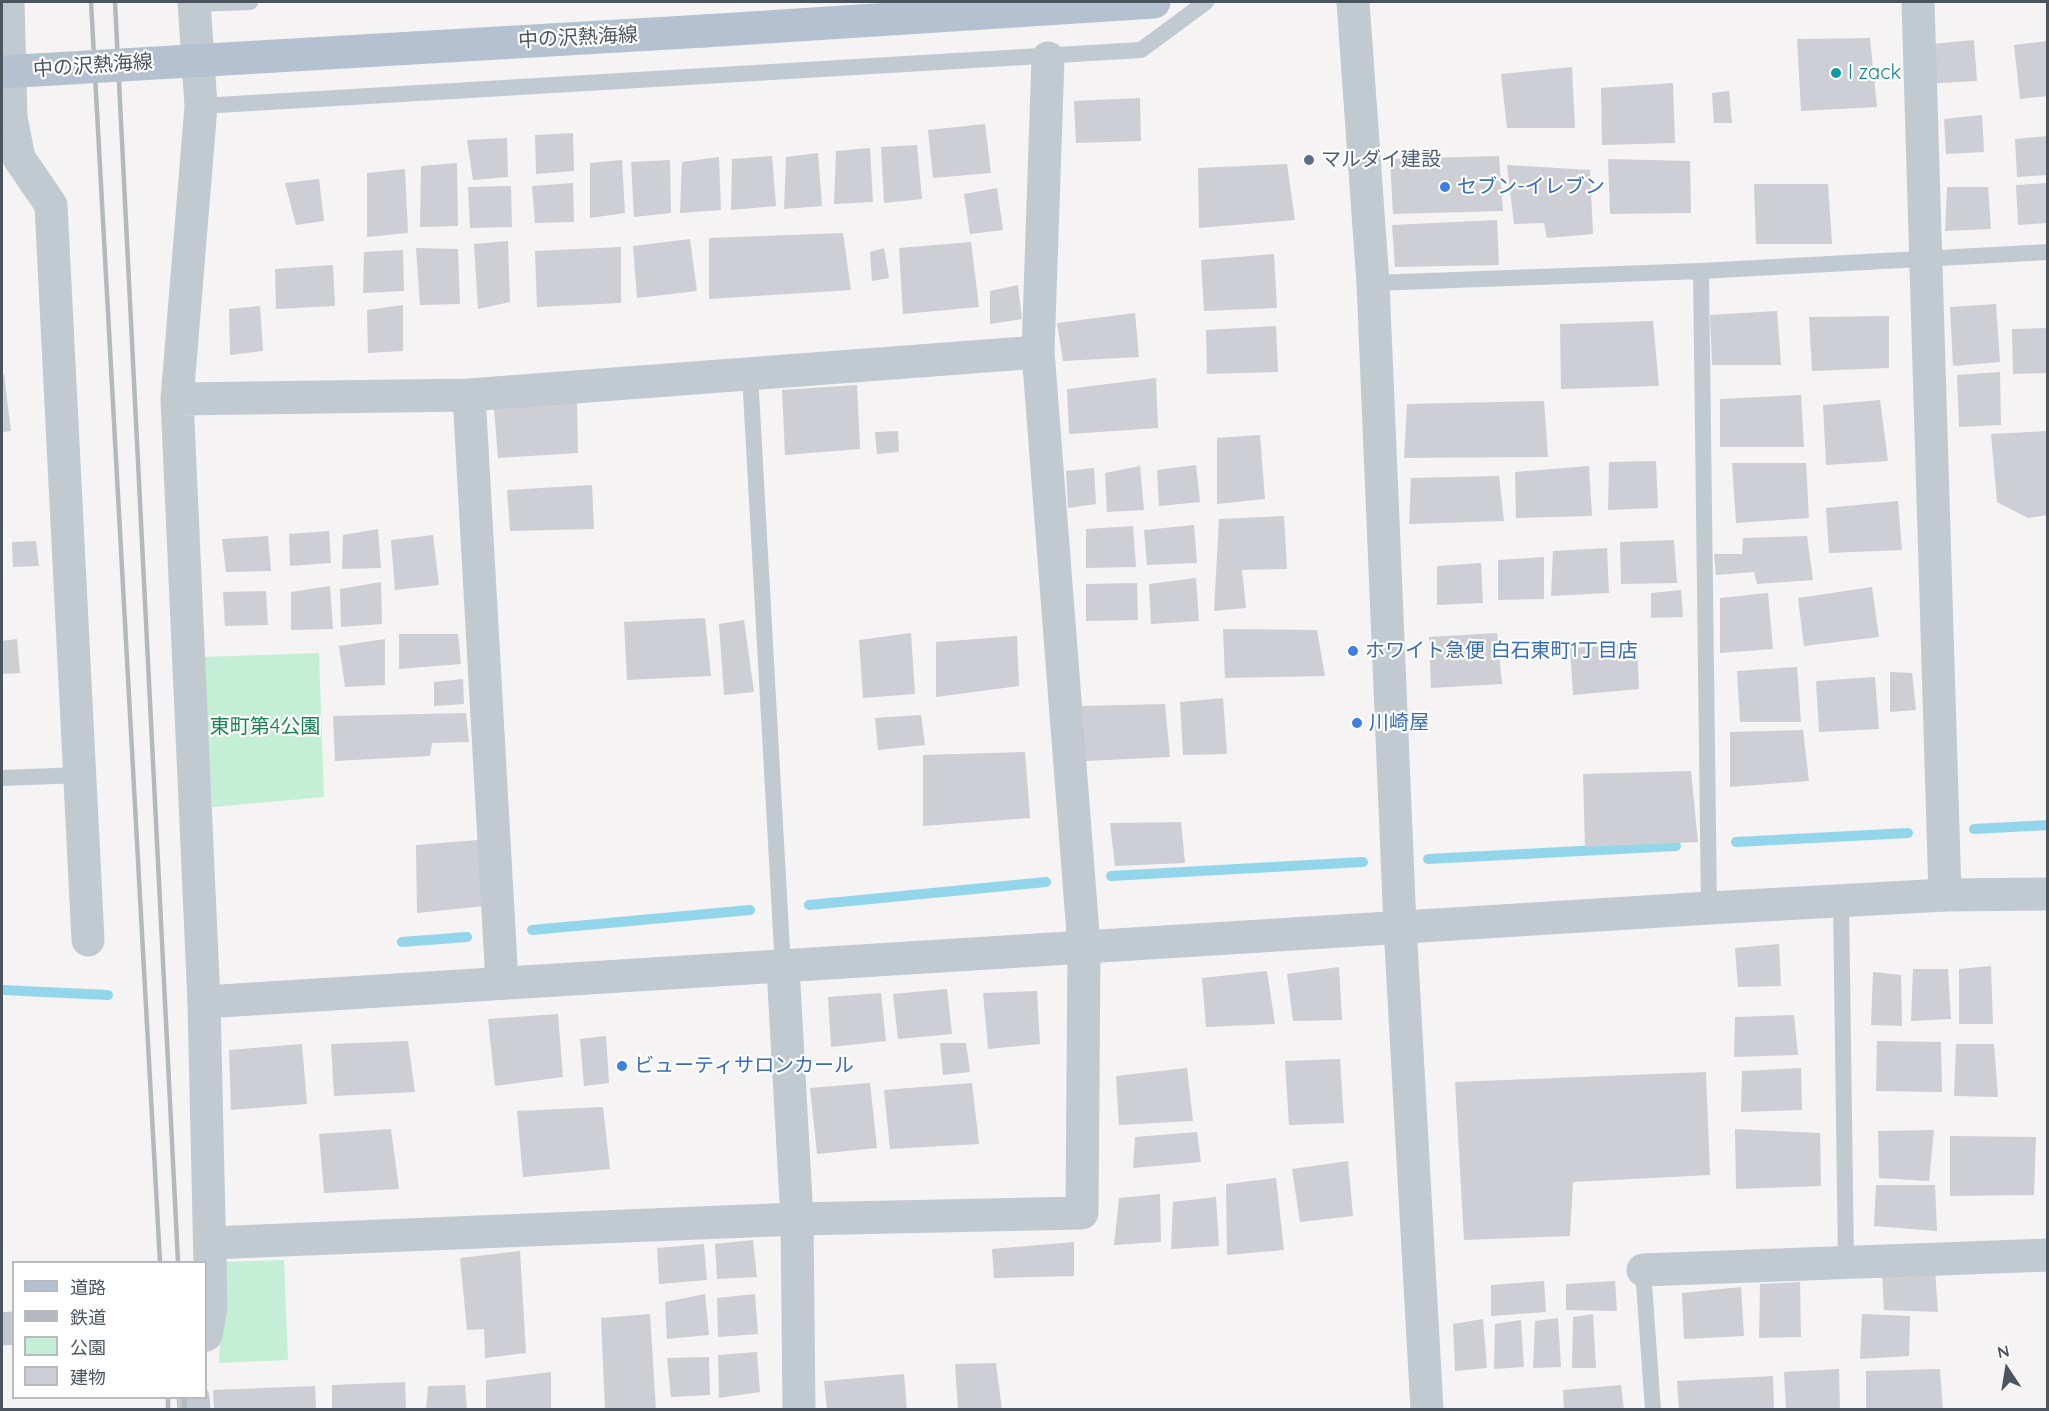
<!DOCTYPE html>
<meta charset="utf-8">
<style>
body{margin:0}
#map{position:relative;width:2049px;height:1411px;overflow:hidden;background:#f5f3f3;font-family:Quicksand,"Noto Sans JP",sans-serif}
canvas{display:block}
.frame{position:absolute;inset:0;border:3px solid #4b5560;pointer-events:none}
.legend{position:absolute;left:12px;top:1261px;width:195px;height:138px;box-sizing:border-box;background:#fff;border:2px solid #b7bbbf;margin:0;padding:8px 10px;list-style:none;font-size:18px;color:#4b5560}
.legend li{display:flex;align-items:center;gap:12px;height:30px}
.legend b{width:30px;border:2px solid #b7bbbf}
.north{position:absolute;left:1977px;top:1339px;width:60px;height:60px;-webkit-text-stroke:4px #fff;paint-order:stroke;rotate:348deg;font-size:16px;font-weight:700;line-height:24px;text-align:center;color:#4b5560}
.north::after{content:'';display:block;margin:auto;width:21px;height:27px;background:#4b5560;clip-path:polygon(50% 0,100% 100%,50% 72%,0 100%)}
</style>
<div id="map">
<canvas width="2049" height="1411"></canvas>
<div class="frame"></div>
<ul class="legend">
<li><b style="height:8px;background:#b4c1d0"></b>道路</li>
<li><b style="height:8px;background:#b5b8bd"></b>鉄道</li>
<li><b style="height:16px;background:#c4efd6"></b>公園</li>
<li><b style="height:16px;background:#cdcfd5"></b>建物</li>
</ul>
<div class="north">N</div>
</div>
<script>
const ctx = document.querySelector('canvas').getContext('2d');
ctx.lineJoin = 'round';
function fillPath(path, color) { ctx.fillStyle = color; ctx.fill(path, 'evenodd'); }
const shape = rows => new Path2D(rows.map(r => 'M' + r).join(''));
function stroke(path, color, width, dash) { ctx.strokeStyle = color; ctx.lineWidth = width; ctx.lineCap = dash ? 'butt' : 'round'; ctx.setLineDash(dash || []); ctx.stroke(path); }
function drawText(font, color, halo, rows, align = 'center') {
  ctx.font = font + ' Quicksand,"Noto Sans JP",sans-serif'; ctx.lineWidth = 4.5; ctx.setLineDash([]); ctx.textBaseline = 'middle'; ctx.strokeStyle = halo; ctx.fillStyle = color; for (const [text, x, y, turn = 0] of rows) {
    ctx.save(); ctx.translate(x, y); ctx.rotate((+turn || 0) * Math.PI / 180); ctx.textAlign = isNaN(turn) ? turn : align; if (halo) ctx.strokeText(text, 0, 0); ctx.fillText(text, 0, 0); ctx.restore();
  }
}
fillPath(shape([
 [319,653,324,797,212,807,204,657],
 [284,1260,288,1360,219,1363,223,1262]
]), '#c4efd6');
stroke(shape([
 [1974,829,2048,825],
 [1736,842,1908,833],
 [1428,859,1676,846],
 [1111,876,1363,862],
 [809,905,1046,882],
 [532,930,750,910],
 [402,942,467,937],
 [2,990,108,995]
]), '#93d5eb', 10);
fillPath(shape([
 [1870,38,1877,107,1801,111,1797,39],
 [1974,40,1977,81,1924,84,1922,45],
 [2048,41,2048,96,2020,99,2014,45],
 [1572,67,1575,128,1507,128,1501,74],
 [1673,83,1675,143,1602,145,1601,88],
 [1729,91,1732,123,1714,123,1712,93],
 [1140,98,1141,141,1076,143,1074,101],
 [1982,115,1984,152,1946,154,1944,119],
 [985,124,991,173,933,178,928,130],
 [573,133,574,171,536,174,535,135],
 [2048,136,2048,175,2017,177,2015,139],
 [507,138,508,177,473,180,467,140],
 [917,145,922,199,884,203,881,147],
 [870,148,873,202,834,204,836,151],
 [818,153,822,206,784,209,786,157],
 [772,156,776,206,731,210,732,159],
 [1499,156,1503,211,1393,214,1390,159],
 [719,157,721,210,680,213,682,162],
 [1608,159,1690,161,1691,213,1610,214],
 [622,160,625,213,590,218,590,163],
 [670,160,671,213,634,217,631,162],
 [457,163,458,226,420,227,421,166],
 [1287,164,1295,220,1199,228,1198,168],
 [1507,165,1590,170,1593,234,1547,238,1544,223,1514,224],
 [405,169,408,233,367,237,367,173],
 [319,179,324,221,296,225,285,183],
 [573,183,574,222,535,223,532,186],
 [2048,183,2048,223,2018,225,2016,185],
 [1754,184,1828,184,1832,244,1756,244],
 [511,186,512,227,470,228,468,187],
 [1947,187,1988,187,1991,229,1945,231],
 [997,188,1003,230,970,234,964,194],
 [1497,220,1499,265,1395,267,1392,225],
 [843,233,851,290,709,299,709,238],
 [690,239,697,291,637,298,633,246],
 [508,241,510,302,478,309,474,244],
 [971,242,979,307,903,314,899,248],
 [621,247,621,303,537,307,535,251],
 [416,248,458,249,460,304,420,305],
 [884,248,889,278,872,281,870,252],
 [403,250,404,291,363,293,364,252],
 [1274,254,1277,308,1204,311,1201,260],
 [333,265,335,306,276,309,275,269],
 [1018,285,1022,319,990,324,990,291],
 [1996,304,2000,362,1953,366,1950,307],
 [403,305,403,351,368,353,367,310],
 [260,306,263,351,230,355,229,309],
 [1777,311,1781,365,1712,365,1710,315],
 [1135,313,1139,357,1063,361,1057,323],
 [1889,316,1889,368,1812,371,1809,317],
 [1653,321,1659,386,1561,389,1560,324],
 [1276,326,1278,372,1207,374,1206,330],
 [2048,328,2048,373,2013,374,2012,329],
 [2000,372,2001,425,1959,427,1957,375],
 [2,374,4,374,11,431,2,432],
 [1156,378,1158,428,1069,434,1067,389],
 [857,385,860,449,785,455,782,390],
 [1801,395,1804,447,1720,447,1720,399],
 [577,399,578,453,498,458,494,409],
 [1880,400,1888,461,1826,465,1823,405],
 [1544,401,1548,457,1404,458,1407,404],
 [898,431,899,452,877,454,875,432],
 [2048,431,2048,515,2028,518,1997,502,1991,434],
 [1260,435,1265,499,1217,504,1217,438],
 [1656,461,1658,508,1608,510,1609,462],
 [1732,463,1806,463,1809,518,1736,523],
 [1196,465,1200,502,1159,506,1157,470],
 [1140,466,1144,510,1107,512,1105,473],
 [1589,466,1592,516,1516,518,1515,472],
 [1094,468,1096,504,1068,508,1066,471],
 [1499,476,1504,521,1409,524,1411,478],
 [592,485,594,529,510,531,507,490],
 [1898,501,1902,550,1829,553,1826,508],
 [1284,516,1287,569,1242,570,1246,608,1214,611,1219,519],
 [1194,525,1197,563,1147,565,1144,530],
 [1133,526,1136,567,1086,568,1086,529],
 [378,529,381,568,342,569,343,535],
 [329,531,331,563,290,566,289,534],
 [433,535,439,585,395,590,391,540],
 [268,536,271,571,226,572,222,539],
 [1807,536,1813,580,1757,584,1754,572,1716,575,1714,554,1742,554,1743,538],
 [1674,540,1677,583,1621,584,1620,542],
 [36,541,39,566,13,567,12,542],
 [1607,548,1609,593,1551,596,1553,551],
 [1544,557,1544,599,1498,600,1498,560],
 [1481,563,1483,603,1437,605,1437,566],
 [1196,578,1199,621,1151,624,1149,584],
 [381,582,382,624,341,627,340,589],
 [1137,583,1138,620,1086,621,1086,584],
 [330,586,333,629,291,630,291,592],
 [1872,587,1879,637,1804,646,1798,598],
 [1681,590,1683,617,1651,618,1651,593],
 [266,591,268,625,225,626,223,592],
 [1768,593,1773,649,1720,653,1720,598],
 [705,618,711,676,627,680,624,622],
 [744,620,754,692,724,695,719,624],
 [1223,629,1317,630,1325,676,1225,678],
 [911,633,915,694,863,698,859,640],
 [1497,633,1502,684,1431,688,1429,637],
 [399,634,458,634,461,664,399,669],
 [1017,636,1019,686,936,697,936,642],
 [17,639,20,673,2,674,2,641],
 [385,639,385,685,345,687,339,646],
 [1637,644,1639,689,1573,695,1570,648],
 [1797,667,1801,722,1740,722,1737,671],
 [1890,672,1912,673,1916,710,1890,712],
 [1875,677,1879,729,1819,732,1816,681],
 [463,679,464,704,434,706,434,682],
 [1223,698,1227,754,1183,755,1180,702],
 [1165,704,1170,757,1086,761,1081,706],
 [466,713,469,742,432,743,430,756,335,761,333,716],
 [921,715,925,745,878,750,875,718],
 [1803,730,1809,781,1730,787,1730,732],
 [1025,752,1030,818,923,826,923,755],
 [1691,771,1698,842,1585,847,1583,774],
 [1181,822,1185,863,1115,866,1110,823],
 [478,840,485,906,417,913,416,845],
 [1779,944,1781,986,1738,987,1735,948],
 [1991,966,1993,1024,1959,1024,1959,969],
 [1339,967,1342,1020,1293,1021,1287,974],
 [1913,969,1948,969,1951,1019,1911,1021],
 [1267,971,1275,1024,1206,1027,1202,978],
 [1873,972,1901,975,1902,1026,1871,1025],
 [947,989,952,1034,898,1039,893,994],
 [1037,991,1040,1044,988,1049,983,993],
 [881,993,886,1041,831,1047,828,997],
 [558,1014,563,1077,495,1086,488,1019],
 [1794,1015,1798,1055,1734,1057,1735,1017],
 [606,1036,609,1083,584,1086,580,1039],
 [408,1041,415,1092,334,1096,331,1044],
 [1877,1041,1941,1042,1942,1092,1876,1091],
 [940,1043,966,1043,970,1072,943,1075],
 [302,1044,307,1104,231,1110,229,1050],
 [1956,1044,1994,1044,1998,1097,1954,1096],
 [1340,1059,1344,1123,1289,1125,1285,1061],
 [1187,1068,1193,1121,1119,1125,1116,1076],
 [1801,1068,1802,1110,1741,1112,1742,1071],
 [1706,1072,1710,1175,1573,1182,1570,1236,1464,1240,1455,1082],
 [870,1083,877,1148,817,1154,810,1088],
 [972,1083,979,1144,890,1149,884,1090],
 [603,1107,610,1169,523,1177,517,1111],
 [391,1129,399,1189,324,1193,319,1134],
 [1735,1129,1820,1133,1821,1186,1736,1189],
 [1934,1130,1929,1181,1879,1178,1878,1131],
 [1197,1132,1201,1162,1133,1168,1135,1137],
 [1950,1136,2036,1137,2034,1195,1950,1196],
 [1348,1161,1353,1216,1300,1222,1292,1169],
 [1276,1178,1284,1250,1227,1255,1226,1184],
 [1876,1185,1935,1185,1937,1231,1874,1226],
 [1160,1194,1161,1242,1114,1245,1119,1198],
 [1216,1197,1219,1246,1171,1249,1173,1202],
 [753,1240,757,1277,717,1279,715,1244],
 [1074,1242,1074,1276,994,1278,992,1249],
 [704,1244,707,1280,659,1284,657,1248],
 [520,1251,526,1353,485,1358,484,1329,467,1330,460,1258],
 [1935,1269,1938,1312,1884,1310,1882,1273],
 [1544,1281,1546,1312,1491,1316,1491,1285],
 [1615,1281,1617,1311,1566,1310,1566,1284],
 [1800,1282,1801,1337,1759,1338,1760,1284],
 [1741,1287,1744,1336,1684,1339,1682,1293],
 [705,1294,709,1335,667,1339,665,1302],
 [755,1294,758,1334,718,1337,717,1298],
 [650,1314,656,1410,605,1410,601,1318],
 [1593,1314,1596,1368,1572,1368,1573,1317],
 [1862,1314,1910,1316,1909,1356,1860,1359],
 [1558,1318,1561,1367,1533,1368,1535,1321],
 [1483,1319,1487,1368,1455,1371,1453,1324],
 [1521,1320,1524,1367,1494,1369,1495,1324],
 [757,1352,760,1392,719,1398,718,1355],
 [709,1357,710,1395,671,1397,667,1358],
 [996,1363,1002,1410,958,1410,955,1364],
 [1839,1369,1840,1410,1786,1410,1784,1372],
 [1940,1369,1943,1410,1866,1410,1866,1371],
 [551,1372,551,1410,486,1410,486,1380],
 [904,1374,907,1410,827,1410,824,1381],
 [1773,1376,1774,1410,1679,1410,1677,1381],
 [405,1382,406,1410,332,1410,332,1385],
 [465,1385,467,1410,426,1410,428,1386],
 [1621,1385,1624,1410,1564,1410,1563,1390],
 [315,1386,316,1410,214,1410,213,1390]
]), '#cdcfd5');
stroke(shape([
 [194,4,250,2],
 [201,106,1141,50,1206,2],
 [1701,271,1709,908],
 [1373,283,1701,271,2048,252],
 [750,374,783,968],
 [2,778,81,775],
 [1841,901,1846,1263],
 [1643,1270,1653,1410]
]), '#c1c9d1', 16);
stroke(shape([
 [1918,2,1945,895],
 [2,118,11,118,19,158,51,205,88,940],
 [469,395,502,983],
 [177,399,201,106,194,2],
 [783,968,797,1219,799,1410],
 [210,1243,797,1219,1082,1213,1084,946,1038,352,1048,58],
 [1643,1270,2048,1255],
 [2,1329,14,1328],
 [206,1335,211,1308,204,1002,177,399,469,395,1038,352],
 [193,1398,194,1410]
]), '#c1c9d1', 33);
stroke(shape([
 [8,2,11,118],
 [1353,2,1373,283,1400,926,1427,1410],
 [204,1002,1709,908,1945,895,2048,894]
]), '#c1c9d1', 33);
stroke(shape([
 [704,31,1154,2]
]), '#b4c1d0', 33);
stroke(shape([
 [91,2,160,1262],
 [115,2,178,1262],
 [168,1398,168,1410],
 [184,1398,185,1410]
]), '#b5b8bd', 4.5);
stroke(shape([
 [2,72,704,31]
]), '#b4c1d0', 33);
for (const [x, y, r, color] of [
 [1836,73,6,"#0f9aa8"],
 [1309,160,6,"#5c6f8a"],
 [1445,187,6,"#3f7fe0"],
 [1353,651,6,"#3f7fe0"],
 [1357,723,6,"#3f7fe0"],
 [622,1066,6,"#3f7fe0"]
]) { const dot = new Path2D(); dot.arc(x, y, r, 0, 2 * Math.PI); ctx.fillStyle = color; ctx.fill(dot); stroke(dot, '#fff', 2); }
drawText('20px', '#4b5560', '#fff', [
 ["中の沢熱海線",578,38,-3],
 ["中の沢熱海線",93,66,-4]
]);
drawText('20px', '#0d838f', '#fff', [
 ["I zack",1848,73]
], 'left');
drawText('20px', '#4e5e75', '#fff', [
 ["マルダイ建設",1321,160]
], 'left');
drawText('20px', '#366cbe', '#fff', [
 ["セブン-イレブン",1457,187],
 ["ホワイト急便 白石東町1丁目店",1365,651],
 ["川崎屋",1369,723],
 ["ビューティサロンカール",634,1066]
], 'left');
drawText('20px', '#1a8252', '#fff', [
 ["東町第4公園",265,727]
]);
</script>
